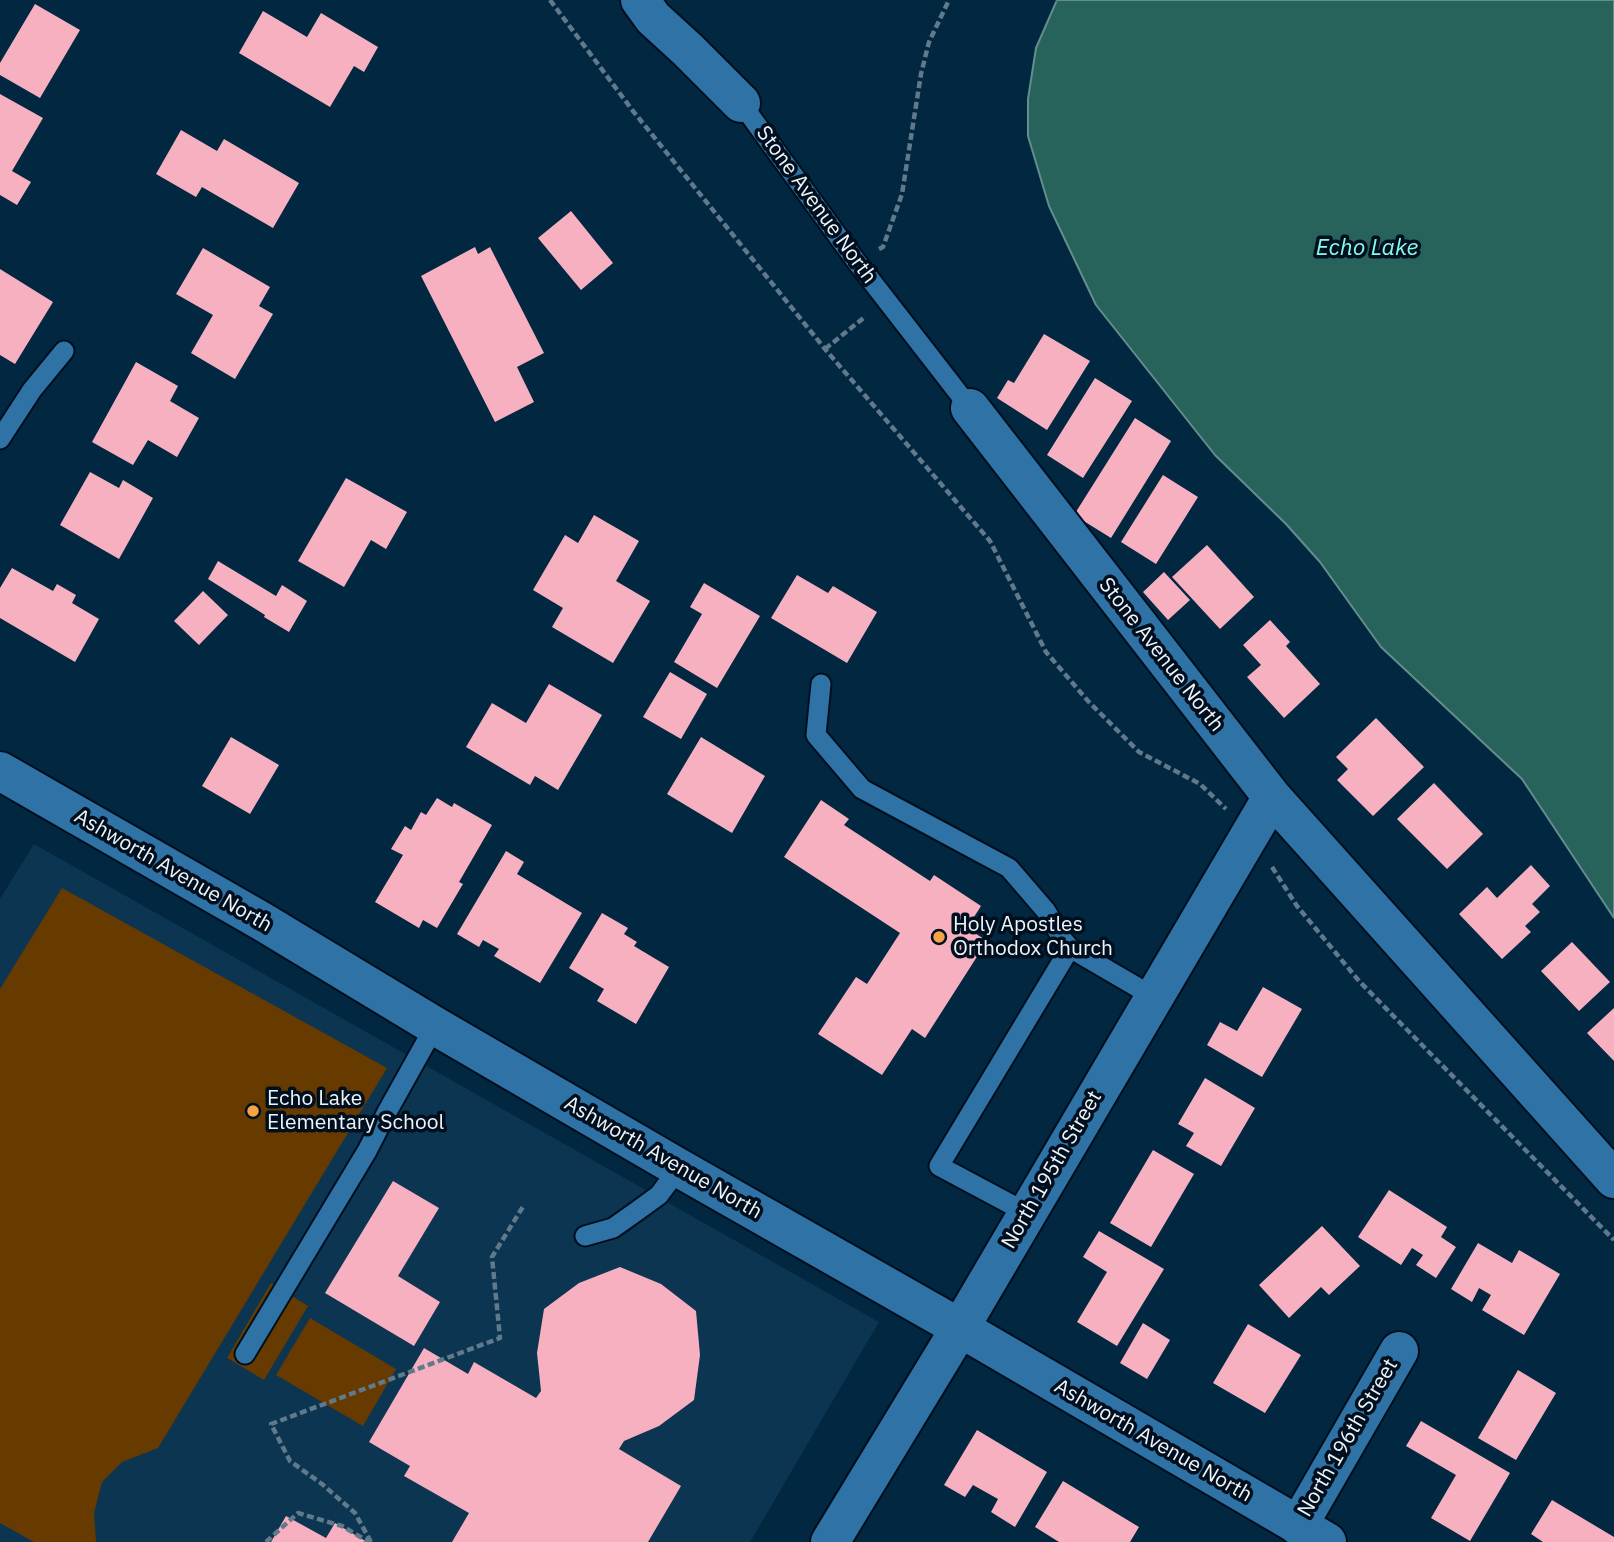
<!DOCTYPE html>
<style>
body{margin:0}
canvas{display:block;background:#012741}
</style>
<canvas width="1614" height="1542"></canvas>
<script>
const ctx = document.querySelector('canvas').getContext('2d');
ctx.lineJoin = 'round';
function fillPath(path, color) { ctx.fillStyle = color; ctx.fill(path, 'evenodd'); }
const shape = rows => new Path2D(rows.map(r => 'M' + r).join(''));
function stroke(path, color, width, dash) { ctx.strokeStyle = color; ctx.lineWidth = width; ctx.lineCap = dash ? 'butt' : 'round'; ctx.setLineDash(dash || []); ctx.stroke(path); }
function drawText(font, color, halo, rows, align = 'center') {
  ctx.font = font + ' "IBM Plex Sans",sans-serif'; ctx.lineWidth = 7; ctx.setLineDash([]); ctx.textBaseline = 'middle'; ctx.strokeStyle = halo; ctx.fillStyle = color; for (const [text, x, y, turn = 0] of rows) {
    ctx.save(); ctx.translate(x, y); ctx.rotate((+turn || 0) * Math.PI / 180); ctx.textAlign = isNaN(turn) ? turn : align; if (halo) ctx.strokeText(text, 0, 0); ctx.fillText(text, 0, 0); ctx.restore();
  }
}
fillPath(shape([
 [34,844,879,1322,750,1542,0,1542,0,899]
]), '#0b3551');
fillPath(shape([
 [62,888,387,1068,158,1448,122,1462,102,1482,94,1513,96,1542,34,1542,0,1523,0,989],
 [271,1283,308,1306,264,1380,227,1358],
 [310,1318,396,1369,363,1426,276,1375]
]), '#673a00');
const water = shape([
 [1057,0,1614,0,1614,918,1522,779,1381,647,1320,562,1286,524,1215,455,1096,305,1049,206,1028,136,1028,99,1036,48,1057,0]
]);
fillPath(water, '#27625b');
stroke(water, '#638e8b', 2);
fillPath(shape([
 [35,4,80,30,40,98,0,75,0,63],
 [263,11,307,37,321,13,378,47,364,72,354,66,330,107,239,53],
 [0,94,43,118,12,171,31,182,17,205,0,195],
 [181,130,217,151,224,139,299,183,273,228,202,187,196,197,156,174],
 [571,211,613,263,581,290,538,238],
 [475,247,478,254,490,247,544,353,517,367,534,402,495,422,421,276],
 [203,248,270,287,259,306,273,314,235,379,191,353,213,315,176,294],
 [0,269,53,302,15,364,0,355],
 [1044,334,1090,361,1047,430,997,398,1008,380,1014,383],
 [136,362,178,386,170,401,199,418,177,457,148,440,133,465,92,442],
 [1095,378,1132,401,1083,478,1047,455],
 [1135,418,1171,441,1111,538,1074,515],
 [90,472,119,488,123,480,153,498,119,559,60,525],
 [1163,475,1198,497,1156,564,1121,542],
 [346,478,407,512,386,549,371,540,344,587,298,561],
 [594,515,639,541,616,581,650,601,613,663,552,627,563,608,533,590,565,535,578,543],
 [1207,545,1254,597,1220,629,1172,577],
 [218,561,276,596,282,585,307,601,289,632,264,617,265,615,208,579],
 [12,568,53,591,57,584,76,595,72,603,99,619,75,662,0,618,0,588],
 [1164,572,1190,600,1168,620,1143,592],
 [797,575,828,593,833,586,877,612,847,663,771,618],
 [704,583,760,616,717,688,674,662,702,614,690,607],
 [203,591,228,615,199,645,174,621],
 [1270,620,1290,642,1286,646,1320,684,1284,718,1247,677,1261,665,1243,645],
 [670,672,707,694,681,739,643,717],
 [549,684,602,715,558,790,535,776,530,785,466,747,492,703,526,723],
 [1376,718,1424,767,1373,816,1337,780,1348,769,1336,757],
 [231,737,279,765,250,814,202,786],
 [701,737,765,776,732,833,667,794],
 [1434,783,1483,834,1447,869,1397,819],
 [437,798,452,807,454,803,492,825,459,882,463,884,437,928,423,920,419,928,375,902,403,855,391,849,405,826,411,830,421,812,426,815],
 [821,800,849,819,844,825,930,881,934,875,981,906,967,928,987,941,925,1038,912,1029,882,1075,818,1034,856,977,867,984,900,933,784,857],
 [506,851,524,862,517,874,582,913,540,983,494,956,499,949,483,940,479,947,457,934],
 [1531,865,1550,886,1532,904,1540,912,1525,926,1531,932,1502,959,1459,914,1487,887,1497,898],
 [602,913,628,928,624,934,637,942,634,946,669,967,636,1024,597,1001,604,989,569,968],
 [1572,942,1610,982,1579,1011,1541,971],
 [1263,987,1302,1009,1262,1077,1207,1045,1220,1022,1237,1031],
 [1614,1008,1614,1061,1587,1033],
 [1205,1078,1255,1108,1221,1166,1186,1146,1194,1133,1178,1124],
 [1153,1150,1194,1174,1151,1247,1110,1223],
 [393,1181,439,1208,398,1276,440,1302,414,1346,325,1293],
 [1389,1190,1447,1227,1441,1237,1456,1247,1436,1278,1416,1265,1423,1255,1412,1248,1401,1265,1358,1237],
 [1322,1226,1360,1266,1329,1295,1321,1287,1289,1318,1259,1285],
 [1099,1231,1164,1269,1117,1346,1077,1322,1107,1272,1083,1257],
 [1478,1243,1512,1263,1519,1250,1560,1274,1524,1335,1482,1310,1491,1295,1479,1288,1472,1302,1451,1289],
 [620,1267,661,1284,696,1311,700,1355,694,1400,659,1426,624,1441,619,1449,681,1486,648,1542,452,1542,469,1513,404,1476,410,1466,369,1442,424,1348,468,1374,474,1362,536,1398,541,1391,537,1353,544,1309,579,1283],
 [1143,1323,1170,1340,1147,1379,1120,1363],
 [1248,1324,1301,1355,1265,1413,1213,1383],
 [1518,1370,1556,1393,1516,1460,1478,1438],
 [1421,1421,1510,1473,1470,1541,1431,1518,1456,1475,1406,1446],
 [977,1430,1047,1472,1015,1527,991,1512,998,1499,973,1485,965,1497,944,1485],
 [1063,1481,1139,1527,1130,1542,1059,1542,1035,1527],
 [1552,1500,1614,1537,1614,1542,1543,1542,1531,1534],
 [286,1516,326,1538,335,1523,367,1542,271,1542]
]), '#f7b0c0');
const service = shape([
 [741,103,856,261,970,408],
 [0,439,32,390,64,351],
 [821,684,816,735,862,789,1009,868,1046,911,1063,940,1070,948,939,1166,1027,1213],
 [1070,948,1154,997],
 [585,1236,613,1228,637,1211,659,1195,679,1168],
 [245,1354,367,1151,387,1112,435,1026]
]);
const minor = shape([
 [640,0,653,18,688,50,741,103],
 [970,408,1272,797,1614,1179],
 [1298,1526,1399,1351],
 [830,1542,960,1328,1272,797]
]);
const tertiary = shape([
 [0,771,263,922,435,1026,679,1168,960,1328,1327,1542]
]);
stroke(service, '#000f1e', 23);
stroke(minor, '#000f1e', 42);
stroke(tertiary, '#000f1e', 42);
stroke(shape([
 [550,0,633,111,825,349,990,541,1046,652,1088,701,1139,752,1200,784,1226,809],
 [1056,0,1057,0],
 [879,249,883,247,902,194,921,74,929,42,949,0],
 [825,349,866,316],
 [1272,867,1297,906,1359,981,1614,1240],
 [266,1542,298,1513,342,1526,369,1542],
 [371,1542,355,1513,322,1484,290,1461,271,1424,500,1338,492,1257,524,1205]
]), '#60798b', 4.5, [7, 3.5]);
stroke(service, '#2f73a6', 19);
stroke(minor, '#2f73a6', 38);
stroke(tertiary, '#2f73a6', 38);
for (const [x, y, r, color] of [
 [939,937,7,"#f6a247"],
 [253,1111,7,"#f6a247"]
]) { const dot = new Path2D(); dot.arc(x, y, r, 0, 2 * Math.PI); ctx.fillStyle = color; ctx.fill(dot); stroke(dot, '#000f1e', 2.5); }
drawText('21px', '#eef4fa', '#000f1e', [
 ["Stone Avenue North",816,205,54],
 ["Stone Avenue North",1161,655,52],
 ["Ashworth Avenue North",173,871,30],
 ["Ashworth Avenue North",663,1158,30],
 ["North 195th Street",1052,1170,-60],
 ["North 196th Street",1348,1438,-60],
 ["Ashworth Avenue North",1153,1441,30]
]);
drawText('21px', '#eef4fa', '#000f1e', [
 ["Holy Apostles",953,925],
 ["Orthodox Church",953,949],
 ["Echo Lake",267,1099],
 ["Elementary School",267,1123]
], 'left');
drawText('italic 23px', '#84fced', '#000f1e', [
 ["Echo Lake",1367,248]
]);
</script>
